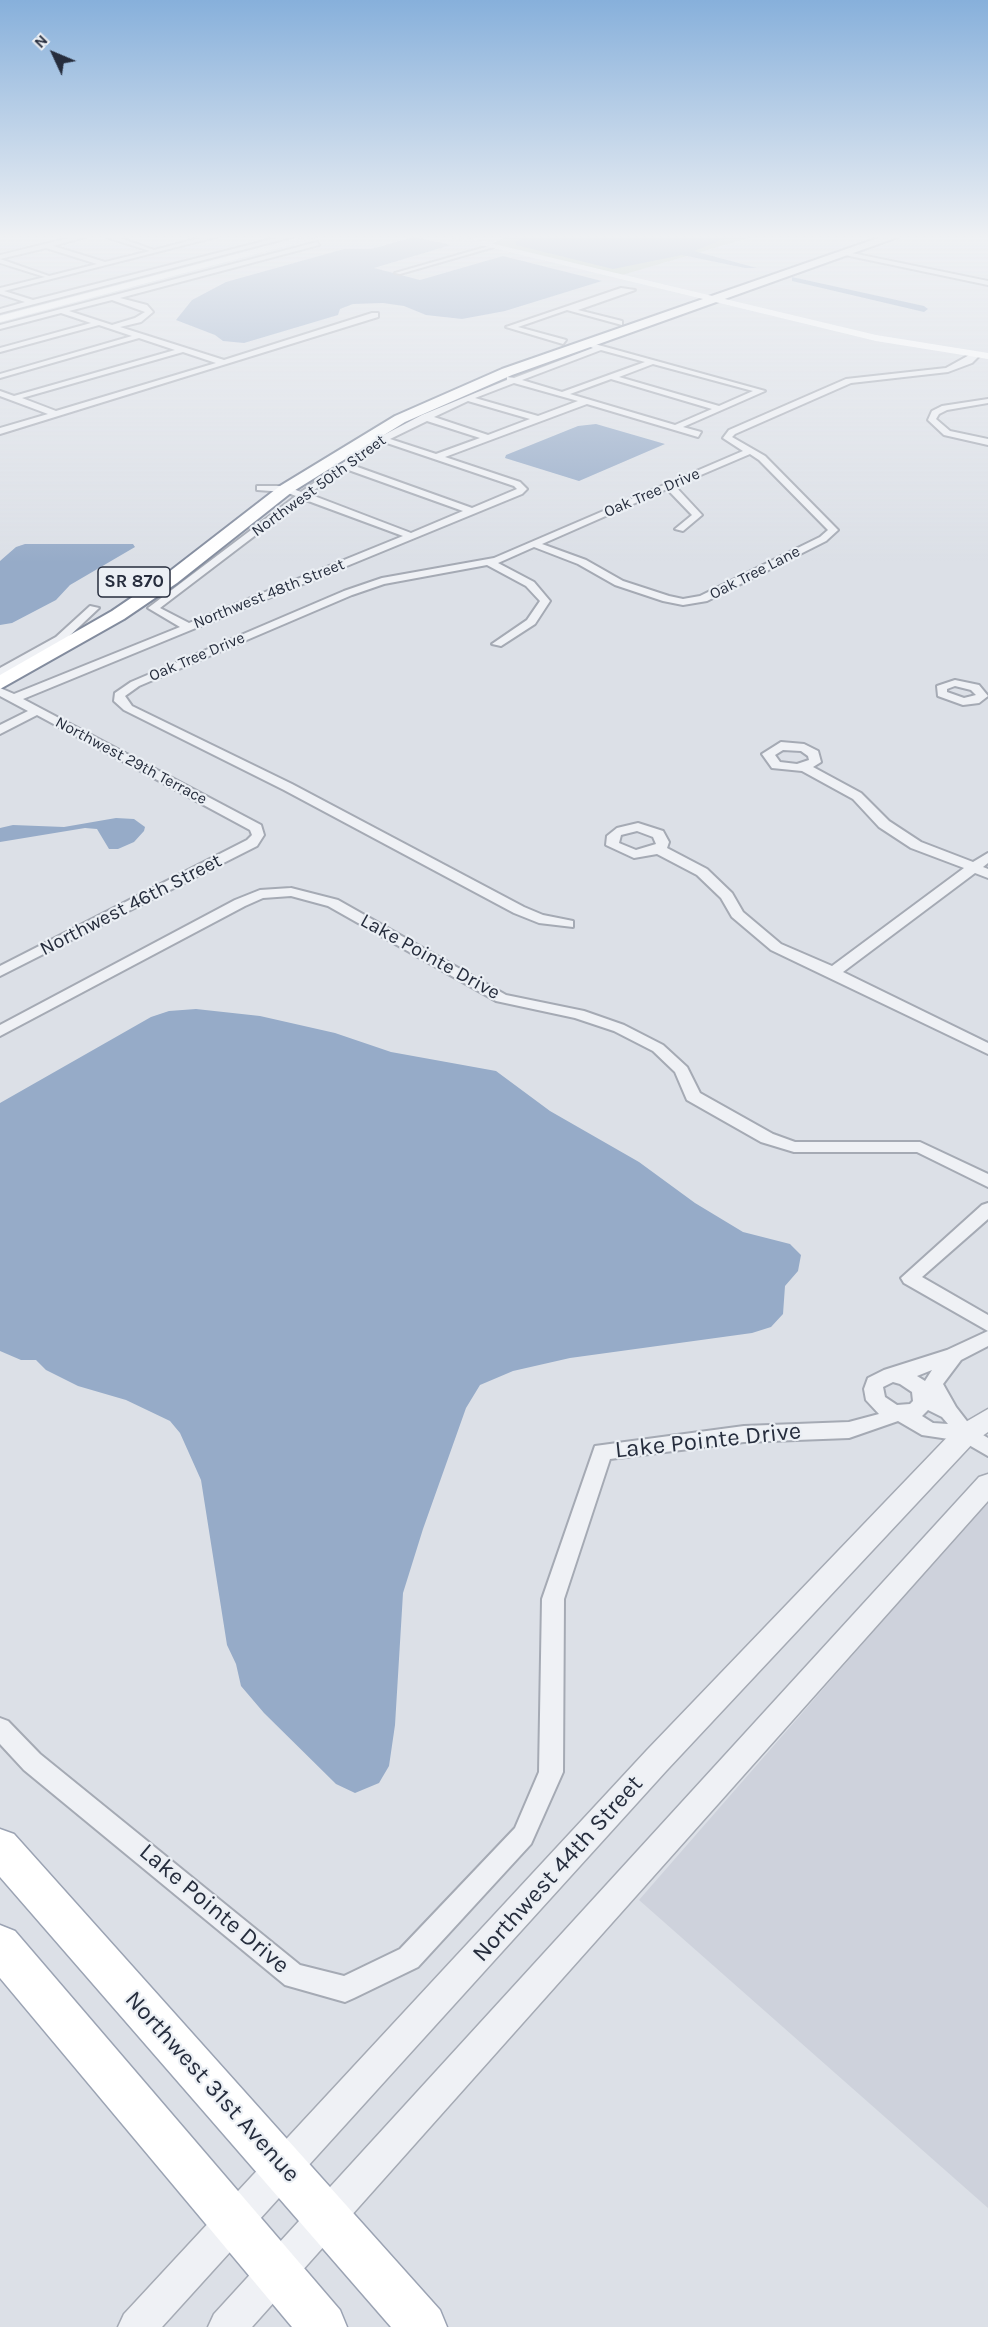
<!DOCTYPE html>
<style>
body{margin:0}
#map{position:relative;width:988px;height:2327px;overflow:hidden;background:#dce0e7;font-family:Karla,sans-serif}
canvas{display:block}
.north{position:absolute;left:24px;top:24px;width:60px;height:60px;-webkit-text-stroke:4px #ebeff4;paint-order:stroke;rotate:314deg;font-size:16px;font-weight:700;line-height:24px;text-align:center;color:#262d3d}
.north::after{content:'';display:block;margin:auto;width:21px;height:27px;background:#262d3d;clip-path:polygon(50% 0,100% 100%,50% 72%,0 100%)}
</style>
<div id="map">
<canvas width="988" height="2327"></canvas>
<div class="north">N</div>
</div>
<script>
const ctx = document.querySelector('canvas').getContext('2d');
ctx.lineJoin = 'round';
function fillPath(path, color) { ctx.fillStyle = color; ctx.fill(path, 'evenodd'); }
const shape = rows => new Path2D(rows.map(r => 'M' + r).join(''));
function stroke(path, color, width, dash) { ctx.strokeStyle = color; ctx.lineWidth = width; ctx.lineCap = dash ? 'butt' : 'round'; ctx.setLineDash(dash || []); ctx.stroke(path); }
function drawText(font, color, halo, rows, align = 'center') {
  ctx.font = font + ' Karla,sans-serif'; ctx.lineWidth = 4.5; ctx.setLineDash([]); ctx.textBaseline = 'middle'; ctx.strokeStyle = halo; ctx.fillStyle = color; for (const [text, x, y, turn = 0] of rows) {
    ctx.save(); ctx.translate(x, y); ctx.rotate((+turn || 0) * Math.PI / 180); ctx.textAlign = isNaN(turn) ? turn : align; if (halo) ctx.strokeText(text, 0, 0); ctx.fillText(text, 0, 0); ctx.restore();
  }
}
fillPath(shape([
 [988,1500,988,2208,639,1900]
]), '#ced2dc');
fillPath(shape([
 [506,237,752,237,622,275,491,244]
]), '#c1d1bd');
fillPath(shape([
 [414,237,451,245,374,268,420,280,503,256,602,281,505,311,462,319,426,315,404,306,383,303,353,304,340,309,338,315,244,343,223,341,215,335,176,320,192,300,226,282,344,249,371,249],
 [523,237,729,237,694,251,757,268,745,268,682,255,613,269,516,245,516,242],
 [596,424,665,444,579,481,505,458,506,455,578,426],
 [25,544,133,544,135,547,70,585,56,600,12,623,0,625,0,561,16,547],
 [116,818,134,819,145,827,144,831,134,842,118,849,109,849,97,829,85,828,0,842,0,828,13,825,64,827],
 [196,1009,260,1016,335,1033,391,1052,496,1071,550,1111,639,1162,695,1203,743,1232,790,1244,801,1255,798,1271,785,1286,783,1314,771,1327,752,1333,570,1358,513,1371,480,1385,466,1408,423,1529,403,1593,395,1725,389,1766,379,1783,355,1793,336,1784,264,1713,241,1686,236,1664,227,1645,201,1480,180,1433,170,1421,126,1400,78,1386,46,1370,36,1360,21,1360,0,1351,0,1103,151,1017,169,1011]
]), '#96abc8');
fillPath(shape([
 [792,277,924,306,928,309,924,312,792,281,792,277]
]), '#96abc8');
const minor = shape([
 [73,237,85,237,53,246,105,262,150,251,106,237,117,237,154,250,204,237,216,237,4,291,33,300,280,237,292,237,0,313,0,309,25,302,0,294,0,288,45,277,0,263,0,259,49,276,97,264,46,248,0,259,0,255,73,237],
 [317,242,319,245,120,298,147,305,153,312,141,322,120,327,224,360,372,313,378,313,378,317,0,434,0,428,48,414,0,396,0,391,14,396,175,350,139,338,0,378,0,374,132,336,99,325,0,352,0,348,91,323,61,313,0,329,0,325,317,242],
 [112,300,145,312,135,318,112,325,69,311,112,300],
 [183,352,216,363,56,411,22,398,183,352],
 [489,246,494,247,400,274,395,273,489,246],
 [847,252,988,281,988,285,845,255,847,252],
 [621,288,635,290,578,310,622,321,622,325,567,310,518,327,566,340,563,344,506,327,621,288],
 [591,343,765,391,683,427,701,432,698,437,587,404,445,457,520,482,527,489,522,494,23,699,261,825,264,835,257,846,0,976,0,966,247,840,252,835,250,830,37,715,0,734,0,725,28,711,0,696,0,688,14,694,180,627,148,608,296,496,285,492,257,490,257,486,286,486,301,492,380,437,422,415,507,380,507,377,514,378,593,348,587,345,591,343],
 [601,350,645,362,562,392,522,380,601,350],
 [653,364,753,391,719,406,619,377,653,364],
 [611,379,712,409,675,425,570,394,611,379],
 [514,383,578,401,538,416,475,398,514,383],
 [468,401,530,419,488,435,434,417,468,401],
 [427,421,480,438,436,454,390,439,427,421],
 [384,442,514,486,517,489,472,508,349,464,384,442],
 [343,468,463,511,411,533,309,494,343,468],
 [303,499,403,536,189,623,160,608,303,499],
 [973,353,980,355,972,363,948,372,851,383,735,434,732,437,765,456,838,530,826,541,707,601,683,605,663,601,615,585,578,564,534,547,498,563,534,582,550,601,535,624,501,646,492,644,527,620,540,601,526,586,487,565,384,584,352,595,139,686,125,696,132,706,292,784,524,907,543,915,573,921,573,927,539,923,514,913,284,790,124,710,114,701,115,693,131,682,344,591,382,578,494,558,743,451,723,438,729,430,846,379,946,368,973,353],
 [750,454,759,460,828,530,820,537,700,596,683,599,669,596,623,581,586,560,542,544,667,489,692,515,675,529,683,531,702,515,675,486,750,454],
 [988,399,988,403,947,410,939,414,936,419,950,431,988,439,988,445,944,435,928,420,932,411,942,406,988,399],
 [90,606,99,608,64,641,0,676,0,668,56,637,90,606],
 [955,680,979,685,988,696,979,703,963,705,938,696,937,686,955,680],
 [955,686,971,690,976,695,964,698,947,692,947,689,955,686],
 [781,742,804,744,818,751,821,762,813,767,861,793,889,821,921,842,973,862,988,853,988,863,983,867,988,869,988,878,975,873,843,972,988,1043,988,1054,771,950,732,917,721,898,697,875,657,854,634,858,606,845,607,836,617,828,638,823,663,831,669,842,667,848,707,869,732,893,743,912,781,944,832,966,964,868,911,848,879,827,853,799,802,771,772,768,762,754,781,742],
 [783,750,801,751,808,756,809,760,797,764,780,762,775,755,783,750],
 [637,831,653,837,656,844,636,850,619,843,621,835,637,831],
 [291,888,338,900,506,995,584,1011,624,1025,663,1045,687,1067,700,1093,773,1134,795,1142,920,1142,988,1174,988,1187,917,1152,794,1152,761,1142,687,1100,675,1072,653,1051,614,1031,575,1018,496,1001,328,906,291,896,263,898,245,906,0,1036,0,1025,235,900,260,890,291,888],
 [988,1203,988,1219,922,1277,988,1315,988,1331,904,1283,901,1278,982,1205,988,1203],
 [988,1331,988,1346,961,1360,943,1384,956,1407,973,1429,988,1438,988,1456,962,1441,922,1435,898,1421,849,1438,744,1442,610,1459,564,1599,563,1772,531,1844,418,1967,354,1998,345,2002,285,1985,24,1770,0,1744,0,1718,8,1721,40,1754,300,1965,344,1976,400,1949,515,1828,539,1772,542,1599,595,1446,744,1426,849,1422,879,1414,866,1400,864,1389,868,1378,884,1370,947,1350,988,1331],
 [932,1370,925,1381,917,1376,932,1370],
 [893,1382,900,1384,912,1392,913,1401,910,1404,897,1405,885,1397,883,1387,893,1382],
 [928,1410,942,1417,948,1424,933,1423,922,1416,928,1410]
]);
const tertiary = shape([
 [988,1409,988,1432,975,1441,667,1770,162,2327,118,2327,124,2314,647,1750,957,1427,988,1409],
 [988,1474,988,1501,252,2327,208,2327,214,2314,979,1477,988,1474]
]);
const primary = shape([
 [0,1829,14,1834,440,2310,447,2327,391,2327,0,1877,0,1829],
 [0,1925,15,1931,340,2310,347,2327,292,2327,0,1978,0,1925]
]);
const trunk = shape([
 [881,237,898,237,512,375,405,422,292,492,177,583,124,619,0,689,0,675,112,611,165,575,280,486,395,416,502,369,881,237]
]);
stroke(minor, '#a5aab4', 4);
stroke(tertiary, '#a5aab4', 3);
stroke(primary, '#9ba3b3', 3);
stroke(trunk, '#838c9e', 4);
fillPath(minor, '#eff1f5');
fillPath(tertiary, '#eff1f5');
fillPath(shape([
 [303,237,319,237,0,322,0,316,303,237],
 [448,237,465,237,876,335,988,353,988,359,876,341,448,237]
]), '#fff');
fillPath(primary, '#fff');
fillPath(trunk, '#fff');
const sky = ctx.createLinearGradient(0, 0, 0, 563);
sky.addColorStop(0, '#87b0db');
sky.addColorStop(0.42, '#eff1f4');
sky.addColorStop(1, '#eff1f400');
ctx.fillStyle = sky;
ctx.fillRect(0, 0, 988, 563);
drawText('16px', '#262d3d', '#ebeff4', [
 ["Northwest 50th Street",319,486,-36],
 ["Oak Tree Drive",652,493,-23],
 ["Oak Tree Lane",755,573,-27],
 ["Northwest 48th Street",269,594,-22],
 ["Oak Tree Drive",197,657,-23],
 ["Northwest 29th Terrace",131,761,28]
]);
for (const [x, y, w] of [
 [134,582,72]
]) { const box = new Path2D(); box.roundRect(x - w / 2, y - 15, w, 30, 4.5); ctx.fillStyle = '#ebeff4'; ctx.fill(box); stroke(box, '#262d3d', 1.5); }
drawText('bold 18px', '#262d3d', null, [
 ["SR 870",134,582]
]);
drawText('20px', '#262d3d', '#ebeff4', [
 ["Northwest 46th Street",131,905,-27],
 ["Lake Pointe Drive",430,957,29]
]);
drawText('24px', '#262d3d', '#ebeff4', [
 ["Lake Pointe Drive",708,1441,-6],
 ["Northwest 44th Street",558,1869,-48],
 ["Lake Pointe Drive",214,1909,40],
 ["Northwest 31st Avenue",212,2087,48]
]);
</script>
